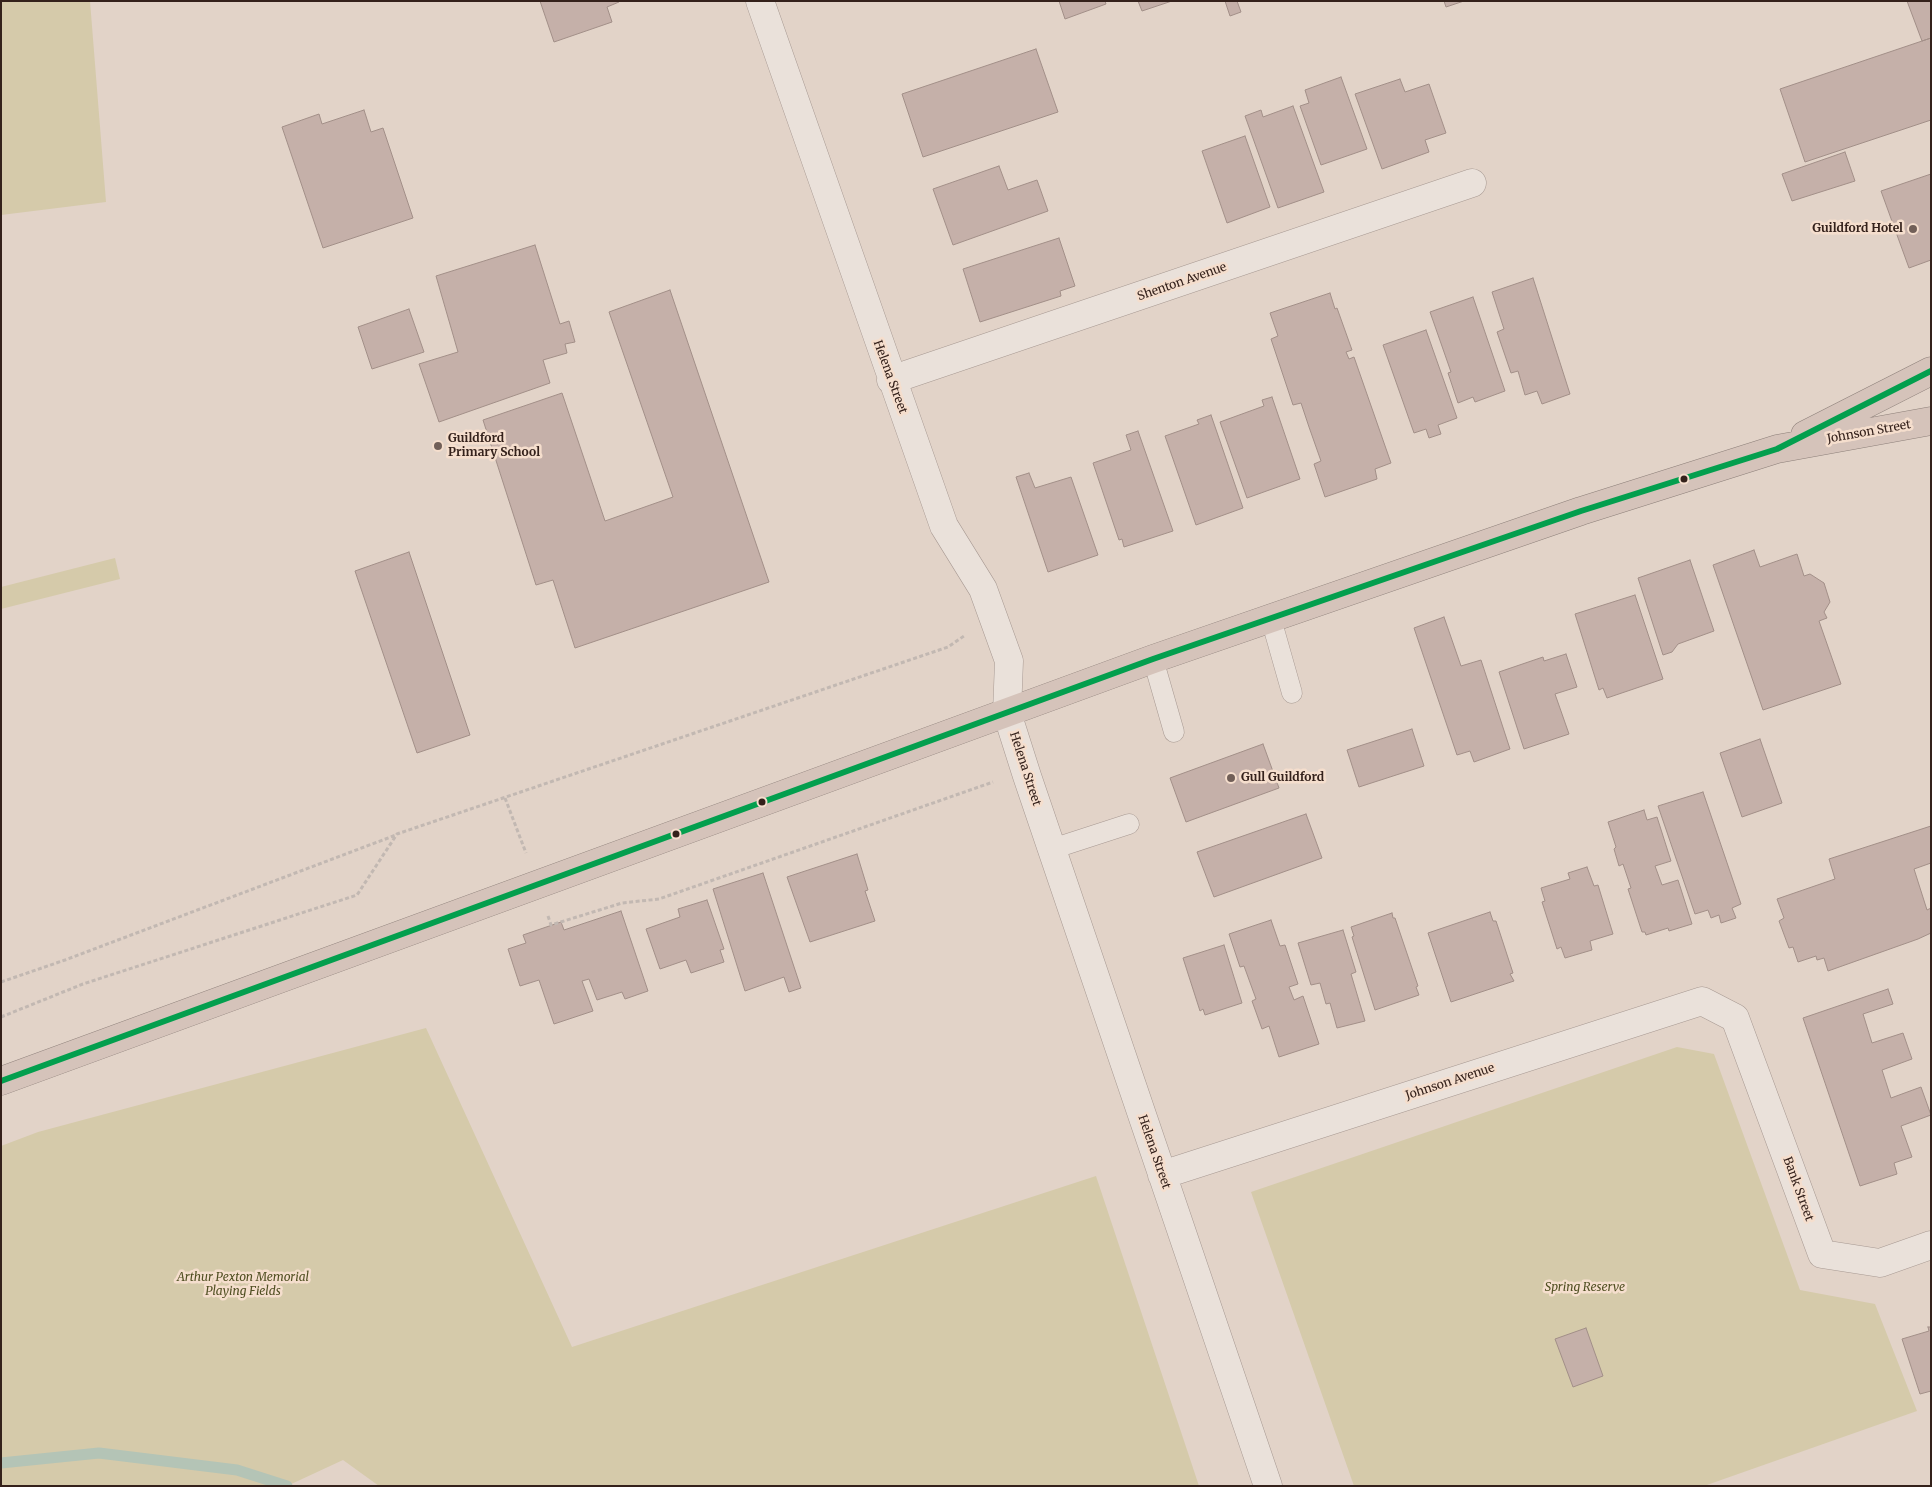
<!DOCTYPE html>
<style>
body{margin:0}
#map{position:relative;width:1932px;height:1487px;overflow:hidden;background:#e2d3c8;font-family:Merriweather,serif}
canvas{display:block}
.frame{position:absolute;inset:0;border:2px solid #34211b;pointer-events:none}
</style>
<div id="map">
<canvas width="1932" height="1487"></canvas>
<div class="frame"></div>
</div>
<script>
const ctx = document.querySelector('canvas').getContext('2d');
ctx.lineJoin = 'round';
function fillPath(path, color) { ctx.fillStyle = color; ctx.fill(path, 'evenodd'); }
const shape = rows => new Path2D(rows.map(r => 'M' + r).join(''));
function stroke(path, color, width, dash) { ctx.strokeStyle = color; ctx.lineWidth = width; ctx.lineCap = dash ? 'butt' : 'round'; ctx.setLineDash(dash || []); ctx.stroke(path); }
function drawText(font, color, halo, rows, align = 'center') {
  ctx.font = font + ' Merriweather,serif'; ctx.lineWidth = 5; ctx.setLineDash([]); ctx.textBaseline = 'middle'; ctx.strokeStyle = halo; ctx.fillStyle = color; for (const [text, x, y, turn = 0] of rows) {
    ctx.save(); ctx.translate(x, y); ctx.rotate((+turn || 0) * Math.PI / 180); ctx.textAlign = isNaN(turn) ? turn : align; if (halo) ctx.strokeText(text, 0, 0); ctx.fillText(text, 0, 0); ctx.restore();
  }
}
fillPath(shape([
 [1,1,90,1,106,202,1,215],
 [115,558,120,579,1,609,1,587],
 [426,1028,572,1347,1096,1176,1199,1486,379,1486,343,1460,287,1486,1,1486,1,1146,38,1132],
 [1677,1047,1714,1054,1800,1290,1875,1304,1917,1411,1704,1486,1354,1486,1251,1192]
]), '#d5caaa');
stroke(shape([
 [1,1463,99,1453,237,1470,287,1486]
]), '#b4c4b6', 11);
const building = shape([
 [540,1,619,1,619,2,607,7,612,22,554,42,540,1],
 [1059,1,1105,1,1106,4,1065,19,1059,1],
 [1138,1,1172,1,1142,11,1138,1],
 [1225,1,1237,1,1241,12,1230,16,1225,1],
 [1444,1,1464,1,1446,7,1444,1],
 [1907,1,1931,1,1931,38,1922,41,1907,1],
 [1931,38,1931,120,1805,162,1780,89,1931,38],
 [1036,49,1058,112,923,157,902,94,1036,49],
 [1341,77,1367,149,1321,165,1300,106,1309,103,1305,90,1341,77],
 [1400,79,1405,92,1429,84,1446,133,1425,140,1429,152,1382,169,1355,94,1400,79],
 [1293,106,1324,192,1278,208,1245,116,1261,110,1263,117,1293,106],
 [364,110,371,132,383,128,413,218,323,248,282,127,319,114,322,124,364,110],
 [1245,136,1270,207,1227,223,1202,151,1245,136],
 [1845,152,1855,181,1792,201,1782,174,1845,152],
 [999,166,1008,190,1037,180,1048,211,953,245,933,189,999,166],
 [1931,174,1931,260,1909,268,1881,191,1931,174],
 [1059,238,1075,286,1060,291,1061,296,980,322,963,269,1059,238],
 [535,245,560,324,569,321,575,342,565,344,567,353,543,360,550,383,439,422,419,364,458,352,436,276,535,245],
 [1533,278,1570,394,1542,404,1537,391,1525,395,1518,371,1511,373,1497,332,1504,329,1492,292,1533,278],
 [670,290,769,582,575,648,553,580,536,585,483,420,562,393,605,521,673,497,609,312,670,290],
 [1330,293,1335,309,1337,308,1352,350,1346,352,1349,359,1354,357,1391,463,1375,469,1377,479,1325,497,1314,464,1321,461,1309,427,1301,403,1293,405,1271,339,1278,336,1270,313,1330,293],
 [1473,297,1505,391,1475,402,1473,397,1458,403,1448,373,1451,372,1430,312,1473,297],
 [409,309,424,352,372,369,358,327,409,309],
 [1426,330,1457,418,1438,425,1441,434,1429,438,1426,429,1414,433,1383,345,1426,330],
 [1272,397,1300,479,1247,498,1220,422,1264,406,1262,400,1272,397],
 [1211,415,1243,508,1196,525,1165,436,1199,424,1197,420,1211,415],
 [1138,431,1173,531,1124,547,1122,539,1119,540,1093,463,1131,450,1126,435,1138,431],
 [1029,473,1035,488,1071,477,1098,555,1048,572,1016,477,1029,473],
 [1754,550,1760,567,1797,554,1804,576,1810,574,1824,583,1830,602,1824,612,1827,618,1819,621,1841,684,1763,710,1713,565,1754,550],
 [409,552,470,735,417,753,355,571,409,552],
 [1690,560,1714,631,1678,644,1672,652,1663,655,1638,578,1690,560],
 [1635,595,1663,679,1607,698,1603,688,1599,690,1575,614,1635,595],
 [1444,617,1461,666,1481,660,1510,749,1474,762,1470,751,1457,755,1414,628,1444,617],
 [1566,654,1577,687,1555,694,1569,734,1524,749,1499,672,1543,657,1544,661,1566,654],
 [1412,729,1424,766,1359,787,1347,750,1412,729],
 [1760,739,1782,803,1742,817,1720,753,1760,739],
 [1263,744,1279,788,1186,822,1170,778,1263,744],
 [1703,792,1741,904,1732,908,1736,918,1721,923,1719,915,1711,918,1708,910,1695,914,1658,806,1703,792],
 [1644,810,1647,820,1657,817,1671,861,1655,866,1662,885,1678,880,1692,924,1669,931,1668,928,1646,935,1645,932,1642,932,1628,889,1631,888,1623,864,1619,866,1614,849,1616,847,1608,822,1644,810],
 [1306,814,1322,858,1214,897,1197,852,1306,814],
 [1931,826,1931,863,1914,869,1927,910,1931,908,1931,933,1918,939,1828,971,1824,958,1817,960,1816,956,1798,962,1793,947,1789,948,1779,921,1784,918,1777,899,1835,879,1829,859,1931,826],
 [857,854,868,890,865,891,875,921,810,942,787,877,857,854],
 [1587,867,1594,886,1598,885,1613,934,1590,941,1592,950,1565,958,1561,947,1557,949,1542,902,1545,901,1541,888,1570,879,1568,873,1587,867],
 [763,873,801,988,789,992,784,977,745,991,713,889,763,873],
 [707,900,724,949,720,950,724,962,691,973,686,960,660,969,646,929,680,917,678,909,707,900],
 [621,911,648,991,625,999,622,992,597,1000,589,979,582,981,593,1011,554,1024,539,980,520,986,508,949,526,943,523,935,561,922,564,930,621,911],
 [1490,912,1493,921,1496,921,1513,973,1510,974,1514,981,1451,1002,1428,933,1490,912],
 [1392,913,1393,918,1395,918,1418,986,1416,987,1419,995,1375,1010,1352,937,1354,936,1351,927,1392,913],
 [1271,920,1280,946,1285,945,1298,984,1289,987,1294,1000,1303,996,1319,1044,1279,1057,1269,1026,1262,1029,1252,1001,1256,999,1244,966,1240,967,1229,934,1271,920],
 [1343,930,1356,972,1351,974,1365,1021,1337,1028,1330,1003,1326,1004,1320,983,1311,985,1298,943,1343,930],
 [1224,945,1242,1003,1205,1015,1203,1009,1200,1011,1183,958,1224,945],
 [1888,989,1893,1004,1863,1014,1872,1043,1903,1033,1912,1059,1882,1070,1891,1098,1921,1087,1931,1115,1901,1126,1912,1157,1894,1163,1897,1174,1860,1186,1803,1018,1888,989],
 [1928,1327,1931,1327,1931,1391,1920,1394,1902,1339,1929,1331,1928,1327],
 [1586,1328,1603,1376,1573,1387,1555,1339,1586,1328]
]);
fillPath(building, '#c5b0a9');
stroke(building, '#a28f88', 1);
const lane = shape([
 [1271,619,1292,693],
 [1153,659,1174,732],
 [1052,849,1129,824]
]);
const street = shape([
 [760,1,944,526,983,589,1009,661,1007,713,1027,776,1268,1486],
 [891,380,1472,183],
 [1162,1175,1702,1001,1735,1018,1822,1254,1880,1263,1931,1245]
]);
const highway = shape([
 [1805,435,1931,371],
 [1,1081,1153,659,1581,511,1777,449,1931,421]
]);
stroke(lane, '#a79992', 21);
stroke(street, '#a79992', 29);
stroke(highway, '#8c7f79', 29);
stroke(shape([
 [505,798,526,853],
 [548,916,551,925,622,903,659,899,993,782],
 [1,982,65,960,396,835],
 [1,1017,83,984,357,895,397,834,948,647,964,636]
]), '#c2b8b2', 3, [4, 2.5]);
stroke(lane, '#eae1da', 20);
stroke(street, '#eae1da', 28);
stroke(highway, '#d5c3ba', 28);
stroke(shape([
 [1,1081,1153,659,1581,511,1777,449,1931,371]
]), '#039f4e', 6);
for (const [x, y, r, color] of [
 [1913,229,5,"#715f58"],
 [438,446,5,"#715f58"],
 [1684,479,4.5,"#34211b"],
 [1231,778,5,"#715f58"],
 [762,802,4.5,"#34211b"],
 [676,834,4.5,"#34211b"]
]) { const dot = new Path2D(); dot.arc(x, y, r, 0, 2 * Math.PI); ctx.fillStyle = color; ctx.fill(dot); stroke(dot, '#f5decd', 2); }
drawText('bold 12px', '#34211b', '#f5decd', [
 ["Guildford Hotel",1903,229,"right"],
 ["Guildford",448,439],
 ["Primary School",448,453],
 ["Gull Guildford",1241,778]
], 'left');
drawText('12px', '#34211b', '#f5decd', [
 ["Shenton Avenue",1182,282,-19],
 ["Helena Street",890,377,70],
 ["Johnson Street",1869,432,-10],
 ["Helena Street",1025,769,72],
 ["Johnson Avenue",1450,1082,-18],
 ["Helena Street",1154,1152,71],
 ["Bank Street",1798,1189,70]
]);
drawText('italic 12px', '#504f22', '#f5decd', [
 ["Arthur Pexton Memorial",243,1278],
 ["Playing Fields",243,1292],
 ["Spring Reserve",1585,1288]
]);
</script>
